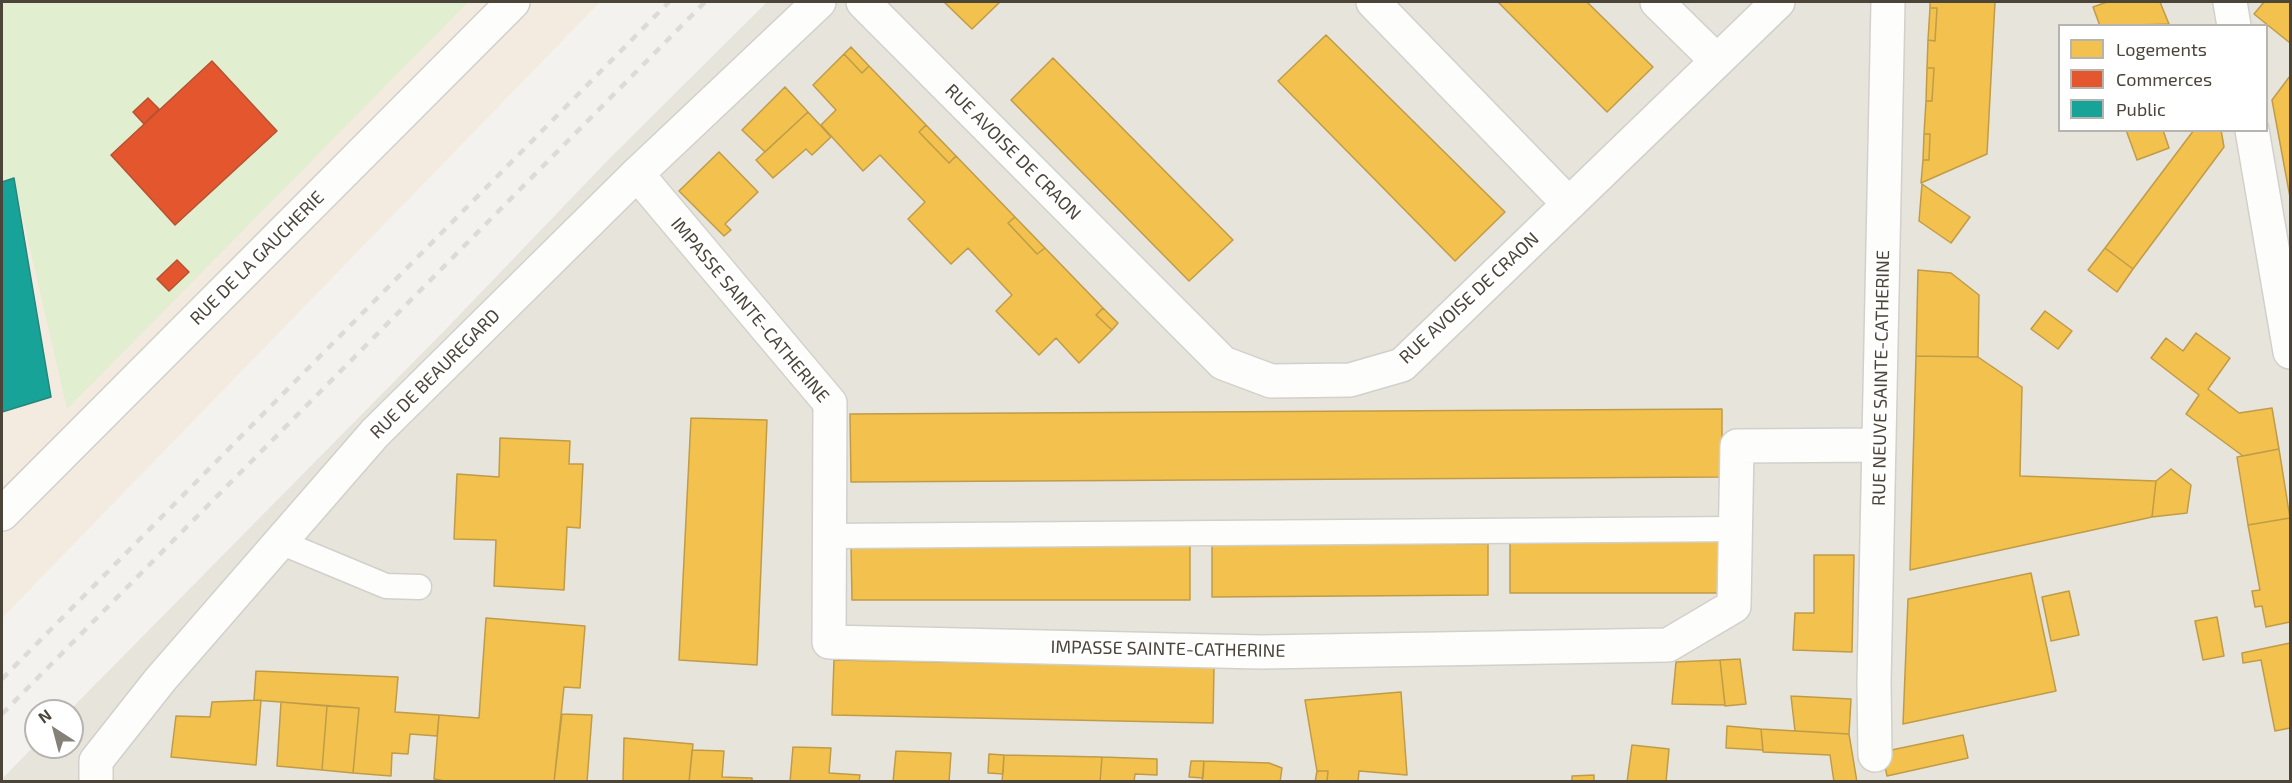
<!DOCTYPE html>
<style>
body{margin:0}
#map{position:relative;width:2292px;height:783px;overflow:hidden;background:#f4f2ee;font-family:"Exo 2",sans-serif}
canvas{display:block}
.frame{position:absolute;inset:0;border:3px solid #4b4439;pointer-events:none}
.legend{position:absolute;left:2058px;top:24px;width:210px;height:108px;box-sizing:border-box;background:#fff;border:2px solid #b7b4b0;margin:0;padding:8px 10px;list-style:none;font-size:18px;color:#4b4439}
.legend li{display:flex;align-items:center;gap:12px;height:30px}
.legend b{width:30px;border:2px solid #b7b4b0}
.north{position:absolute;left:24px;top:699px;width:60px;height:60px;box-sizing:border-box;background:#fff;border:2px solid #b7b4b0;border-radius:50%;rotate:324deg;font-size:16px;font-weight:700;line-height:24px;text-align:center;color:#4b4439}
.north::after{content:'';display:block;margin:auto;width:21px;height:27px;background:#868178;clip-path:polygon(50% 0,100% 100%,50% 72%,0 100%)}
</style>
<div id="map">
<canvas width="2292" height="783"></canvas>
<div class="frame"></div>
<ul class="legend">
<li><b style="height:16px;background:#f2c14e"></b>Logements</li>
<li><b style="height:16px;background:#e4572e"></b>Commerces</li>
<li><b style="height:16px;background:#17a398"></b>Public</li>
</ul>
<div class="north">N</div>
</div>
<script>
const ctx = document.querySelector('canvas').getContext('2d');
ctx.lineJoin = 'round';
function fillPath(path, color) { ctx.fillStyle = color; ctx.fill(path, 'evenodd'); }
const shape = rows => new Path2D(rows.map(r => 'M' + r).join(''));
function stroke(path, color, width, dash) { ctx.strokeStyle = color; ctx.lineWidth = width; ctx.lineCap = dash ? 'butt' : 'round'; ctx.setLineDash(dash || []); ctx.stroke(path); }
function drawText(font, color, halo, rows, align = 'center') {
  ctx.font = font + ' "Exo 2",sans-serif'; ctx.lineWidth = 6; ctx.setLineDash([]); ctx.textBaseline = 'middle'; ctx.strokeStyle = halo; ctx.fillStyle = color; for (const [text, x, y, turn = 0] of rows) {
    ctx.save(); ctx.translate(x, y); ctx.rotate((+turn || 0) * Math.PI / 180); ctx.textAlign = isNaN(turn) ? turn : align; if (halo) ctx.strokeText(text, 0, 0); ctx.fillText(text, 0, 0); ctx.restore();
  }
}
fillPath(shape([
 [767,2,2290,2,2290,781,2,782,2,779,36,744,36,747,72,747,72,711,69,711,446,329,609,159],
 [2060,26,2266,26,2266,130,2060,130]
]), '#e7e4dc');
fillPath(shape([
 [2,2,600,2,2,618]
]), '#f3ebdf');
fillPath(shape([
 [2,2,468,2,67,409,14,179,2,182]
]), '#e1eecf');
const homes = shape([
 [944,2,1000,2,972,29,944,2],
 [1498,2,1587,2,1653,67,1607,112,1498,2],
 [1930,2,1995,2,1987,154,1921,183,1923,160,1929,160,1930,134,1924,134,1926,101,1932,101,1934,68,1927,68,1928,40,1935,41,1937,8,1930,8,1930,2],
 [2107,2,2160,2,2169,24,2100,26,2093,7,2107,2],
 [2264,2,2290,2,2290,43,2254,14,2264,2],
 [1930,8,1937,8,1935,41,1928,40,1930,8],
 [1326,35,1505,212,1455,261,1278,81,1326,35],
 [851,47,869,66,862,73,844,54,851,47],
 [844,54,862,73,869,66,926,125,919,132,949,163,956,156,1015,217,1008,223,1037,254,1045,248,1103,308,1096,315,1112,330,1079,363,1056,338,1039,355,996,311,1012,295,968,248,951,264,908,219,925,202,880,155,863,171,821,125,836,110,813,85,844,54],
 [1053,58,1233,240,1189,281,1011,100,1053,58],
 [1927,68,1934,68,1932,101,1926,101,1927,68],
 [2290,76,2290,197,2272,100,2290,76],
 [785,87,808,112,765,152,742,130,785,87],
 [808,112,831,137,812,155,806,149,773,178,756,160,808,112],
 [926,125,956,156,949,163,919,132,926,125],
 [2126,130,2163,130,2169,148,2137,160,2126,130],
 [2194,130,2221,130,2224,147,2133,269,2105,248,2194,130],
 [1924,134,1930,134,1929,160,1923,160,1924,134],
 [719,152,758,192,725,224,731,230,724,236,679,191,719,152],
 [1922,184,1970,217,1951,243,1919,221,1922,184],
 [1015,217,1045,248,1037,254,1008,223,1015,217],
 [2105,248,2133,269,2117,292,2088,270,2105,248],
 [1918,270,1951,273,1979,295,1978,357,1916,356,1918,270],
 [1103,308,1118,323,1112,330,1096,315,1103,308],
 [2045,311,2072,331,2058,349,2031,329,2045,311],
 [2196,333,2230,358,2208,389,2239,413,2272,408,2279,449,2243,456,2186,414,2199,395,2151,358,2166,338,2183,351,2196,333],
 [1916,356,1978,357,2022,387,2020,476,2156,481,2152,517,1910,570,1916,356],
 [1722,409,1722,477,851,482,850,414,1722,409],
 [691,418,767,420,757,665,679,660,691,418],
 [500,438,570,441,569,464,583,464,580,528,567,527,564,590,494,586,496,540,454,539,457,474,499,477,500,438],
 [2279,449,2290,518,2248,525,2237,457,2279,449],
 [2171,469,2191,485,2187,513,2152,517,2156,481,2171,469],
 [2290,518,2290,622,2266,627,2262,606,2255,607,2252,591,2260,590,2248,525,2290,518],
 [1722,540,1722,593,1510,593,1510,541,1722,540],
 [1212,543,1488,544,1488,595,1212,597,1212,543],
 [851,544,1190,544,1190,600,852,600,851,544],
 [1814,555,1854,555,1852,652,1793,650,1795,613,1814,613,1814,555],
 [2031,573,2056,691,1903,724,1908,599,2031,573],
 [2069,591,2079,635,2051,641,2042,597,2069,591],
 [2217,617,2224,656,2203,660,2195,621,2217,617],
 [486,618,585,626,580,688,564,687,554,782,451,782,434,779,439,715,479,718,486,618],
 [2290,643,2290,728,2275,731,2261,660,2243,663,2242,653,2290,643],
 [1740,659,1746,704,1725,706,1720,660,1740,659],
 [834,660,1214,667,1213,723,832,715,834,660],
 [1720,660,1725,705,1672,704,1676,662,1720,660],
 [256,671,398,677,395,712,439,715,437,736,410,734,408,754,392,753,391,776,353,773,359,708,254,700,256,671],
 [1401,692,1407,775,1359,771,1358,782,1327,782,1328,771,1317,771,1305,700,1401,692],
 [1791,696,1851,699,1849,734,1795,731,1791,696],
 [261,700,256,765,171,757,176,716,210,717,212,702,261,700],
 [281,702,327,706,322,770,277,766,281,702],
 [327,706,359,708,353,773,322,770,327,706],
 [562,714,592,715,587,782,554,782,562,714],
 [1727,726,1761,729,1763,750,1726,748,1727,726],
 [1761,729,1849,734,1857,782,1834,782,1830,755,1763,752,1761,729],
 [1963,735,1968,758,1887,776,1882,752,1963,735],
 [624,738,693,744,689,782,623,782,624,738],
 [1632,745,1669,749,1666,782,1627,782,1632,745],
 [793,747,831,748,829,773,860,775,859,782,790,782,793,747],
 [692,750,724,751,722,777,752,778,752,782,689,782,692,750],
 [896,751,951,753,949,782,893,782,896,751],
 [989,754,1004,755,1003,774,988,773,989,754],
 [1004,755,1102,757,1100,782,1002,782,1004,755],
 [1102,757,1157,759,1157,775,1135,774,1134,782,1100,782,1102,757],
 [1191,761,1204,761,1203,778,1189,777,1191,761],
 [1204,761,1269,763,1282,768,1280,782,1202,782,1204,761],
 [1317,771,1328,771,1327,782,1315,782,1317,771],
 [1594,775,1594,782,1572,782,1572,776,1594,775]
]);
fillPath(homes, '#f2c14e');
stroke(homes, '#c09c48', 1.5);
const shops = shape([
 [212,61,277,131,175,225,111,155,212,61],
 [148,98,159,109,144,124,133,112,148,98],
 [177,260,189,272,169,291,157,279,177,260]
]);
fillPath(shops, '#e4572e');
stroke(shops, '#b65131', 1.5);
const public = shape([
 [14,178,51,397,2,412,2,182,14,178]
]);
fillPath(public, '#17a398');
stroke(public, '#27867c', 1.5);
const service = shape([
 [829,536,1736,529],
 [280,542,386,586,419,587]
]);
const minor = shape([
 [863,2,1223,363,1271,381,1350,380,1402,365,1778,2],
 [1373,2,1569,204],
 [1657,2,1717,61],
 [2230,2,2234,26],
 [2252,130,2290,352],
 [637,174,830,403,829,642,1261,652,1668,645,1734,606,1737,446,1879,445],
 [1875,755,1874,683,1888,2]
]);
const tertiary = shape([
 [2,514,513,2],
 [96,782,96,761,160,680,375,433,637,174,819,2]
]);
stroke(service, '#d2d0cb', 27);
stroke(minor, '#d2d0cb', 36);
stroke(tertiary, '#d2d0cb', 36);
stroke(service, '#fdfdfc', 24);
stroke(minor, '#fdfdfc', 33);
stroke(tertiary, '#fdfdfc', 33);
stroke(shape([
 [2,679,669,2],
 [2,714,705,2]
]), '#dbdbda', 4.5, [8, 8]);
drawText('18px', '#4b4439', '#fff', [
 ["RUE AVOISE DE CRAON",1013,152,45],
 ["RUE DE LA GAUCHERIE",257,258,-45],
 ["RUE AVOISE DE CRAON",1469,298,-43],
 ["IMPASSE SAINTE-CATHERINE",750,310,50],
 ["RUE DE BEAUREGARD",435,374,-45],
 ["RUE NEUVE SAINTE-CATHERINE",1881,378,-89],
 ["IMPASSE SAINTE-CATHERINE",1168,649,1]
]);
</script>
